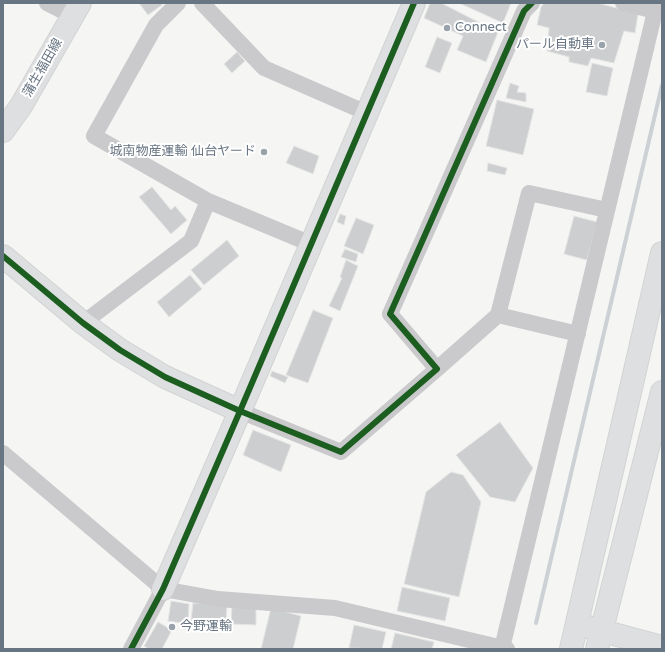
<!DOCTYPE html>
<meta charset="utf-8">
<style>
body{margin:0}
#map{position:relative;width:665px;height:652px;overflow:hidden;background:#f5f5f4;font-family:"Varela Round",sans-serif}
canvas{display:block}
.frame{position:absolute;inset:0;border:4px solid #687582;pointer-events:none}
</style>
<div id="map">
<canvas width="665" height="652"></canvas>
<div class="frame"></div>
</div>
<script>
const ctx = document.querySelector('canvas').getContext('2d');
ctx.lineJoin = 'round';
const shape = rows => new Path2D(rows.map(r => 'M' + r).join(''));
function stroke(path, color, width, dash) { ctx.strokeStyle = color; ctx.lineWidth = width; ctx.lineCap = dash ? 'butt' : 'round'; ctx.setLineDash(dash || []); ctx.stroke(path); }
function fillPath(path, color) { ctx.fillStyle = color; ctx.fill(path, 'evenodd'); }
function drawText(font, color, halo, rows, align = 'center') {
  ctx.font = font + ' "Varela Round","Noto Sans JP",sans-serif'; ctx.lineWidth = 4; ctx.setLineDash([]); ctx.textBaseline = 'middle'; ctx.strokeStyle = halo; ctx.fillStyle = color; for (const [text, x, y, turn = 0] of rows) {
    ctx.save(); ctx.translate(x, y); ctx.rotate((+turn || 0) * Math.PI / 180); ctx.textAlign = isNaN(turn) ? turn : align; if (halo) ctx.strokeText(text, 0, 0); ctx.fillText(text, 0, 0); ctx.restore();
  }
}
stroke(shape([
 [536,623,662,85]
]), '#cbd1d4', 4);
const building = shape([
 [139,3,161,3,162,5,148,15,139,3],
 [430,3,441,3,498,32,486,62,457,50,463,36,424,18,430,3],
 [459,3,511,3,503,23,459,3],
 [544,3,598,3,638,14,635,33,624,31,614,63,591,58,588,66,569,62,569,57,547,51,549,28,537,25,541,7,544,3],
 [437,37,452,43,440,73,425,67,437,37],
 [237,52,245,61,232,73,224,64,237,52],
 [592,63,613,68,607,96,586,92,592,63],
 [510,83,519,86,517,92,526,93,526,102,506,98,510,83],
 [497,100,534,109,523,155,486,146,497,100],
 [294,146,319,156,313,174,286,163,294,146],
 [488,163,507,168,505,175,487,171,488,163],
 [152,187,171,210,175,206,187,220,171,234,139,197,152,187],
 [340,214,346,216,344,225,337,222,340,214],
 [574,216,597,222,587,260,564,254,574,216],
 [356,218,374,225,363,254,344,246,356,218],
 [227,240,239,256,204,285,191,270,227,240],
 [345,249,358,254,356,262,341,257,345,249],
 [346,260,358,266,340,311,329,306,342,278,340,277,346,260],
 [190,275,202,289,169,317,157,302,190,275],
 [313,310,333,318,308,383,286,375,313,310],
 [272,371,288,377,285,383,270,376,272,371],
 [500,422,533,468,515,502,490,497,456,455,500,422],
 [253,430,291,445,281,472,243,455,253,430],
 [451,472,463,475,481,502,459,597,404,584,426,492,451,472],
 [402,587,450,598,445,621,397,611,402,587],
 [171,601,189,604,188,624,168,621,171,601],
 [193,603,227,605,226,624,191,621,193,603],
 [232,604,256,606,256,625,231,624,232,604],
 [271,608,301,616,293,649,261,649,271,608],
 [158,622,172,630,162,649,149,649,144,646,158,622],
 [354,625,386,632,382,649,349,648,354,625],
 [395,633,434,642,432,649,391,649,395,633]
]);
fillPath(building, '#cdcecf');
stroke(building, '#e4e4e4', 1);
const secondary = shape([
 [3,131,21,106,80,3],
 [3,256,83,323,120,350,165,377,240,411,414,3],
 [163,589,240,411],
 [588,627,662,647],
 [571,649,662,253],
 [597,649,662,392]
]);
stroke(secondary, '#d2d3d3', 24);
stroke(shape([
 [47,3,73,16],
 [178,3,156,25,94,136,208,201,311,244],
 [202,3,264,68,367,113],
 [623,3,655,11],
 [498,315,578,334],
 [83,323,191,241,208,201],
 [437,369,498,315,529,193,607,210],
 [240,411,341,452,437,369,390,314,524,11,532,3],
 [3,453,163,589,218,599,335,608,507,649],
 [502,648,657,3],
 [131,649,163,589]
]), '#cacacc', 16);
stroke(secondary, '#dedfe0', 22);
stroke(shape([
 [3,256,83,323,120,350,165,377,240,411,414,3],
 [131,649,163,589,240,411,341,452,437,369,390,314,524,11,532,3]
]), '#1b5e20', 6);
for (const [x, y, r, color] of [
 [447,28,4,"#99a2aa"],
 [602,45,4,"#99a2aa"],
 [264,152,4,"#99a2aa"],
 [172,627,4,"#99a2aa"]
]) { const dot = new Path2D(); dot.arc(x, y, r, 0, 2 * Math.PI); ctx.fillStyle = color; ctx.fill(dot); stroke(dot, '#fff', 1.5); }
drawText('13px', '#687582', '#fff', [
 ["Connect",455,28],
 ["パール自動車",594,45,"right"],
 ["城南物産運輸 仙台ヤード",256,152,"right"],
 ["今野運輸",180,627]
], 'left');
drawText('13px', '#687582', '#fff', [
 ["蒲生福田線",43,68,-60]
]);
</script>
